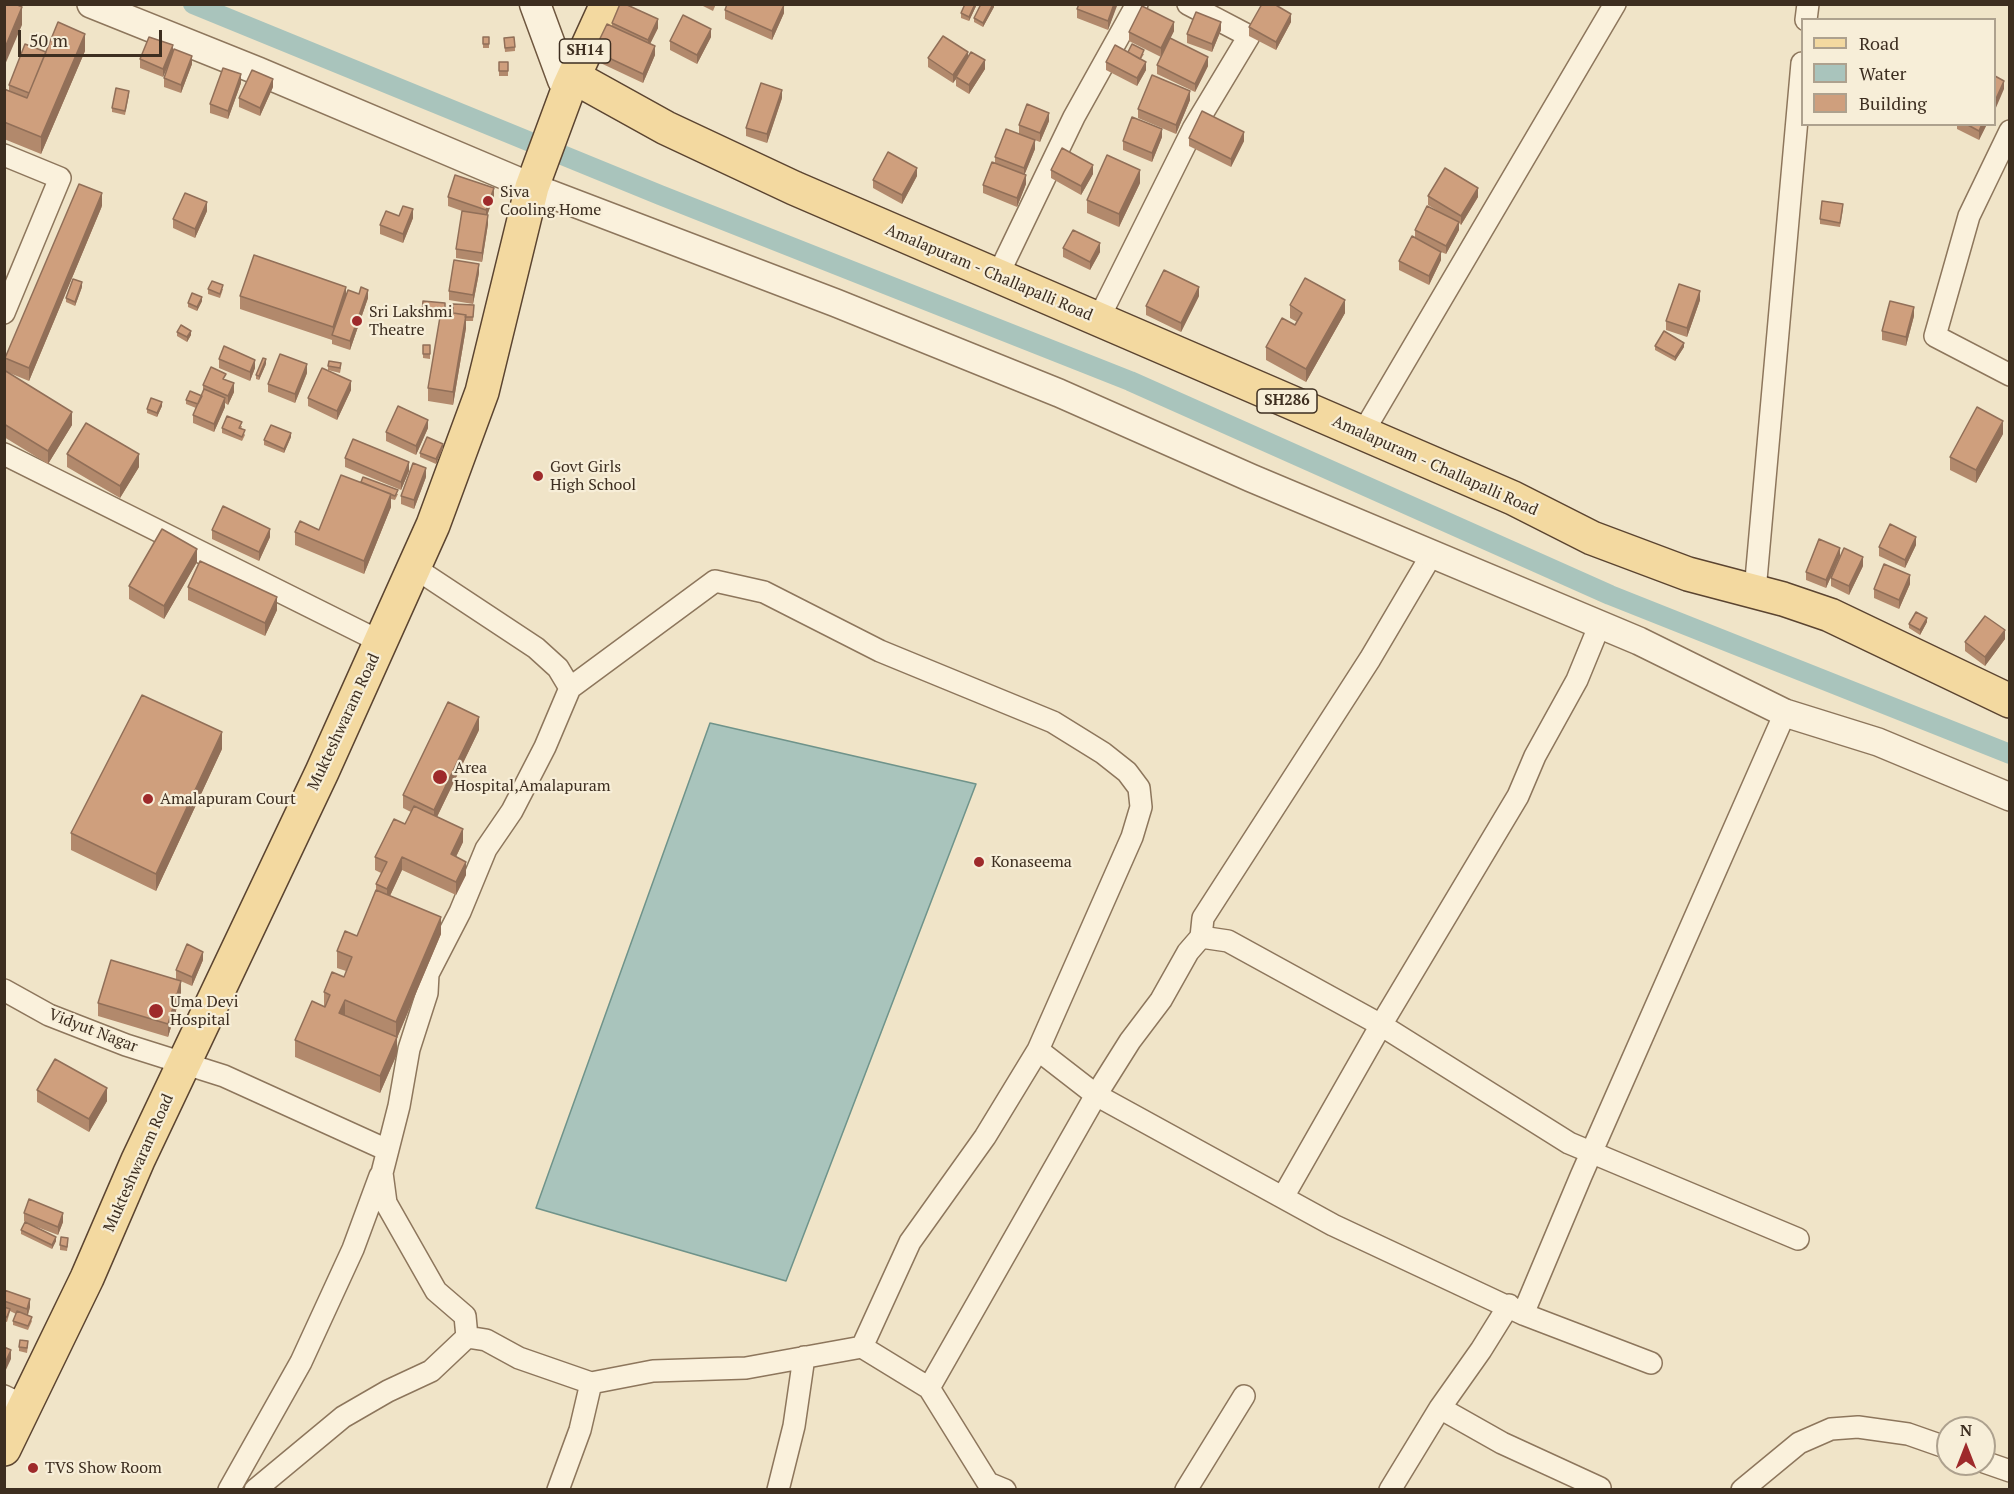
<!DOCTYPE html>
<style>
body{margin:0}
#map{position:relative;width:2014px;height:1494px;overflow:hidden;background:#f0e4c8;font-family:"PT Serif",serif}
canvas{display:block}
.frame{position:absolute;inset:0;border:6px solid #3d2e20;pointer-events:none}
.legend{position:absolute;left:1801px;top:18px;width:195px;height:108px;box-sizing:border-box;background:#f7eed8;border:2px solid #ada18e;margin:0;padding:8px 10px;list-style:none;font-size:18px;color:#3d2e20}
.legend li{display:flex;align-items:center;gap:12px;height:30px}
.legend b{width:30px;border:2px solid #ada18e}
.north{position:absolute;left:1936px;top:1416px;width:60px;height:60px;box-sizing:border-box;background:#f7eed8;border:2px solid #ada18e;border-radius:50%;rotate:0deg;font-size:16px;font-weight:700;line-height:24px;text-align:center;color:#3d2e20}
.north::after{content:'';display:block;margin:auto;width:21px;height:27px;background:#9e2a2b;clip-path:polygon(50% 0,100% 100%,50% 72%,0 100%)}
.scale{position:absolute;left:18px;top:30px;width:144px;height:27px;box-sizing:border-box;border:3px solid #3d2e20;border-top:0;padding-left:8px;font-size:18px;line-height:21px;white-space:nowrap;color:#3d2e20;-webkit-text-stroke:4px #f7eed8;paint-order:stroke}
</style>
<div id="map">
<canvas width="2014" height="1494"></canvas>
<div class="frame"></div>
<ul class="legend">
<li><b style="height:8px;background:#f3d9a0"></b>Road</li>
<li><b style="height:16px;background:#a9c4bc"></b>Water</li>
<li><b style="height:16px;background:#cf9f7d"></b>Building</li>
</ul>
<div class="north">N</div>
<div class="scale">50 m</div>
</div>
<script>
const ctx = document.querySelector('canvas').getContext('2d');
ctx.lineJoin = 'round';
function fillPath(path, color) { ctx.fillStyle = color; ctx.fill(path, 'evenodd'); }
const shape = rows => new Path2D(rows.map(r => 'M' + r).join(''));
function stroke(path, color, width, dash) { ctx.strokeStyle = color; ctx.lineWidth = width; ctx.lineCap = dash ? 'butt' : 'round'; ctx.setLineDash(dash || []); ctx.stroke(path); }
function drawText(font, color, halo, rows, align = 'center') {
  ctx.font = font + ' "PT Serif",serif'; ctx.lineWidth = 4.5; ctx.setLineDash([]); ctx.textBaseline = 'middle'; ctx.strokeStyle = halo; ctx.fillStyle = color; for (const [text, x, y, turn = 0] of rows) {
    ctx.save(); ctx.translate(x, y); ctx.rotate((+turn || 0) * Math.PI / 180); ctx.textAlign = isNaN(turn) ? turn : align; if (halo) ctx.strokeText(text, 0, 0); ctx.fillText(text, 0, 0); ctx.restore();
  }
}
const water = shape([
 [710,723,976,784,786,1281,536,1208,710,723]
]);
fillPath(water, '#a9c4bc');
stroke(water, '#6f938a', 1.5);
stroke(shape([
 [193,4,660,195,1130,381,1610,595,2010,754]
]), '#a9c4bc', 20);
const minor = shape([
 [1806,20,1808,4],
 [2010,131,1969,216,1935,336,2010,375],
 [4,155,60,178,4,313],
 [997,277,1074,117,1137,4],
 [1098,320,1193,129,1249,36,1188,4],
 [1362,434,1615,4],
 [4,454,381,642],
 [415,568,536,648,558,668,570,688,545,747,512,811,486,849,460,912,428,974,427,993,409,1049,399,1106,382,1173,386,1203,436,1291,465,1316,467,1337,486,1340,519,1358,591,1383,653,1371,746,1368,862,1347,929,1388,988,1483,1005,1490],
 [1755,591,1802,63],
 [570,688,715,581,764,592,880,651,1053,722,1103,753,1127,772,1139,788,1141,807,1132,837,1038,1050,985,1137,910,1242,862,1347],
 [1201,937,1203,918,1370,659,1432,554],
 [4,990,49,1015,126,1045,224,1076,387,1150],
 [1038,1050,1096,1095,1130,1041,1161,1000,1188,952,1201,937,1228,941,1381,1025,1569,1143,1798,1239],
 [1283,1197,1381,1025,1518,796,1535,756,1577,680,1600,624],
 [1523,1314,1581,1176,1785,713],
 [929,1388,1096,1095,1333,1225,1523,1314,1651,1363],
 [4,1396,25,1406],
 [1440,1408,1502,1443,1600,1488],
 [1984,1462,2010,1471],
 [229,1490,301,1362,353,1249,380,1176],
 [255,1490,343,1417,388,1391,431,1371,467,1337],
 [558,1490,580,1430,591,1383],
 [778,1490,794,1426,804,1357],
 [1186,1490,1244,1396],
 [1390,1490,1440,1408,1481,1350,1509,1305],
 [1742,1490,1799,1443,1831,1429,1858,1427,1908,1434,1948,1448]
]);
const tertiary = shape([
 [91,4,258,71,532,187,836,303,1059,393,1251,478,1639,641,1785,713,1878,742,2010,797]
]);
const secondary = shape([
 [535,4,563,80,570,84]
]);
const primary = shape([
 [574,77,666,128,794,188,1513,498,1592,538,1688,574,1783,599,1830,615,2010,701],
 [4,1449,87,1278,138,1160,322,772,433,525,482,392,532,187,569,87,607,4]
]);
stroke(minor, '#8d765c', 24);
stroke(tertiary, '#8d765c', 30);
stroke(secondary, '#6f573f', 33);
stroke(primary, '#5b4430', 36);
stroke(minor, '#faf1dc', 21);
stroke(tertiary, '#faf1dc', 27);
stroke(secondary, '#faf1dc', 30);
stroke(primary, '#f3d9a0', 33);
fillPath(shape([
 [420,4,440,4,440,5,420,6],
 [699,4,716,4,713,11],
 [977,4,969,21,961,18,961,13],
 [994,4,994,7,983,27,974,22,974,18],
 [1117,4,1108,30,1077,18,1077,9],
 [725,10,784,13,772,40,725,19],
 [1291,22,1276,50,1249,36,1249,27],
 [612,23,658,28,650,44,655,55,643,83,594,60,594,51,612,26],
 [1221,30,1212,52,1187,43,1187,34],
 [1174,31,1161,57,1129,41,1129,32],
 [483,37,489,37,489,48,483,48],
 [711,37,697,64,670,50,670,41],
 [504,38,515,47,515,51,505,52],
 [85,51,41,154,4,139,4,89,9,91,9,85,46,52],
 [1128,52,1144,54,1141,59,1146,70,1137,86,1106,70,1106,62],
 [173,53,192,64,181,93,164,87,164,78,170,62,163,77,140,68,140,59],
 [968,57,985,69,969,94,956,86,956,79,953,83,928,67,928,58],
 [499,62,508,62,508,76,499,76],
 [1157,65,1208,66,1195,92,1157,74],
 [241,83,228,119,210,113,210,104],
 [273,87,260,116,239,107,239,98],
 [129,95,125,115,112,112,112,108],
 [782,98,767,143,746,136,746,128],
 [1190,100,1176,134,1138,118,1138,109],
 [1049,121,1040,142,1019,134,1019,125],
 [1957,124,1987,124,1979,140,1957,129],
 [1162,137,1152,162,1123,150,1123,141],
 [1189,138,1244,141,1231,167,1189,146],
 [1035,149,1024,175,1026,184,1017,207,983,193,983,185,995,163,995,157],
 [1051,170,1093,174,1081,195,1051,178],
 [917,176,902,204,873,188,873,180],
 [1140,183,1119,227,1087,213,1087,200],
 [494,196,487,215,488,224,482,262,456,258,456,249,462,211,448,206,448,197],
 [1428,196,1478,197,1461,225,1459,223,1459,230,1446,254,1441,252,1441,260,1429,285,1399,270,1399,261,1415,238,1415,230,1441,213,1428,205],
 [102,206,29,381,7,372,72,425,48,464,4,437,5,358],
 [1843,209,1840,227,1820,224,1820,219],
 [207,211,195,238,173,228,173,219],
 [399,216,413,218,403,243,380,234,380,225],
 [1063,248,1100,252,1090,270,1063,257],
 [479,273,473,304,449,300,449,291],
 [82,287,75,306,66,302,66,298],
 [208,289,223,289,220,298,208,294],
 [346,295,368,298,350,350,332,344,332,340,240,309,240,296],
 [1199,296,1181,332,1146,315,1146,306],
 [1700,300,1687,337,1666,330,1666,321],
 [202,301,197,311,188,307,188,303],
 [423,301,445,312,453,313,474,305,473,321,466,321,466,328,453,405,428,401,428,388,440,319,422,317],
 [1290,305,1345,313,1306,382,1266,360,1266,347,1295,325,1297,322,1290,318],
 [1914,316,1906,346,1882,340,1882,331],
 [177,332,191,335,187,342,177,336],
 [423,345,430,345,430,359,423,358],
 [1655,346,1684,347,1675,361,1655,350],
 [219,359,255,368,250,381,219,368],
 [266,364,259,380,256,379,256,375],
 [328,366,341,368,340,373,328,370],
 [307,373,295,403,268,392,268,384],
 [226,380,234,392,228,405,225,403,225,407,214,432,193,423,193,415,196,408,186,404,186,400,202,396,203,393,203,385],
 [351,390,337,420,308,406,308,398],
 [162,406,157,417,147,413,147,409],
 [242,426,241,429,245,435,242,441,222,433,222,428],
 [428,428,416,455,386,441,386,432],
 [2003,434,1976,483,1950,470,1950,457],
 [291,437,284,453,264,445,264,440],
 [443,448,436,464,420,457,420,453],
 [67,454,139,467,120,498,67,467],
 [345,458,409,471,401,490,345,467],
 [426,477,414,509,401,504,401,496],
 [361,482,398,494,395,500,391,499,391,507,364,574,295,545,295,532,319,530],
 [212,530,270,537,259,561,212,539],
 [1916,545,1905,568,1879,556,1879,547],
 [1840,556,1826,588,1806,580,1806,572],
 [197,562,164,619,129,599,129,586],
 [1863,566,1849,595,1831,586,1831,578],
 [1910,584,1899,609,1874,598,1874,589],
 [188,587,277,610,265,636,188,600],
 [1927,622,1920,635,1909,628,1909,624],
 [2005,639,1985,666,1965,651,1965,642],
 [479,730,437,817,463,842,456,857,466,875,456,895,402,870,390,896,441,934,397,1038,397,1054,380,1093,295,1057,295,1040,324,1006,324,992,344,977,346,971,337,968,337,951,357,936,376,890,376,884,381,873,375,870,375,857,405,824,411,812,403,808,403,795],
 [222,749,156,891,71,850,71,833],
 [203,960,192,986,176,979,176,970],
 [181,994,168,1037,98,1016,98,1003],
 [37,1090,107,1101,89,1132,37,1102],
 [24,1213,63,1222,58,1235,29,1224,56,1241,52,1249,21,1234,21,1230,25,1222,24,1221],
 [68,1242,67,1251,60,1250,60,1245],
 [4,1290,30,1307,28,1315,32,1321,28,1330,13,1325,13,1321,16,1314,10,1311,7,1322,4,1321],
 [28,1345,27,1353,19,1351,19,1347]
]), '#b2896c');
fillPath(shape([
 [975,4,977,4,969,21,969,17],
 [993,4,994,4,994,7,983,27,983,23],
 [1114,4,1117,4,1117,6,1108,30,1108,21],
 [784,5,784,13,772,40,772,31],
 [22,7,22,25,4,67,4,50],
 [1291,14,1291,22,1276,50,1276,42],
 [658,19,658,28,648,48,648,40],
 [1174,22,1174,31,1161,57,1161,48],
 [1221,22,1221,30,1212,52,1212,44],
 [711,29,711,37,697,64,697,55],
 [85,34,85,51,41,154,41,137],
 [173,45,173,54,163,77,163,69],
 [655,46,655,55,643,83,643,74],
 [968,52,968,60,956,77,956,79,953,83,953,75],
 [192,56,192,64,181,93,181,85],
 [1208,57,1208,66,1195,92,1195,84],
 [985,60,985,69,969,94,969,85],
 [1146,62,1146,70,1137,86,1137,78],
 [241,74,241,83,228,119,228,111],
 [273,79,273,87,260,116,260,108],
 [2004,81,2004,89,1995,110,1995,101],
 [782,90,782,98,767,143,767,134],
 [1190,91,1190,100,1176,134,1176,125],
 [1049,113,1049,121,1040,142,1040,133],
 [1982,124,1987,124,1979,140,1979,131],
 [1162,129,1162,137,1152,162,1152,153],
 [1244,132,1244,141,1231,167,1231,159],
 [1035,140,1035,149,1024,176,1024,168],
 [1093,165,1093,174,1081,195,1081,186],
 [917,168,917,176,902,204,902,195],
 [1140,170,1140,183,1119,227,1119,214],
 [1026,175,1026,184,1017,207,1017,198],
 [494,188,494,196,486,219,486,210],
 [1478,188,1478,197,1461,225,1461,216],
 [102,193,102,206,29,381,29,368],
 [207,202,207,211,195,238,195,229],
 [413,209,413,218,403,243,403,234],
 [488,215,488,224,482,262,482,253],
 [1459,222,1459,230,1446,254,1446,246],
 [1100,243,1100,252,1090,270,1090,262],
 [1441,252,1441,260,1429,285,1429,276],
 [479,264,479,273,473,304,473,295],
 [82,282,82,287,75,306,75,302],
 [346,287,346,299,333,335,333,327],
 [1199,287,1199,296,1181,332,1181,323],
 [368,290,368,298,350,350,350,341],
 [1700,291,1700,300,1687,337,1687,328],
 [202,297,202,301,197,311,197,307],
 [1345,300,1345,313,1306,382,1306,369],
 [1914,307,1914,316,1906,346,1906,337],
 [466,315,466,328,453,405,453,392],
 [191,331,191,335,187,342,187,337],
 [1684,343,1684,347,1675,361,1675,357],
 [266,359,266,364,259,380,259,376],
 [255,360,255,368,250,381,250,372],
 [307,364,307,373,295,403,295,394],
 [351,381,351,390,337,420,337,411],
 [234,383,234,392,228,405,228,396],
 [225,398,225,407,214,432,214,424],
 [162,402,162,406,157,417,157,413],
 [72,412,72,425,48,464,48,451],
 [428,420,428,428,416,455,416,446],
 [2003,421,2003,434,1976,483,1976,470],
 [291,433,291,437,284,453,284,449],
 [443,444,443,448,436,464,436,459],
 [139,454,139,467,120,498,120,486],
 [409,462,409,471,401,490,401,482],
 [426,468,426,477,414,509,414,500],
 [391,494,391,507,364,574,364,561],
 [270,529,270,537,259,561,259,552],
 [1916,537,1916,545,1905,568,1905,560],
 [1840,548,1840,556,1826,588,1826,580],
 [197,549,197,562,164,619,164,606],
 [1863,557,1863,566,1849,595,1849,586],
 [1910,575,1910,584,1899,609,1899,600],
 [277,597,277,610,265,636,265,623],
 [1927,618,1927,622,1920,635,1920,630],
 [2005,630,2005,639,1985,666,1985,657],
 [479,717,479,730,434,823,434,810],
 [222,732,222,749,156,891,156,874],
 [463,829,463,842,451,867,451,854],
 [402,857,402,870,387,902,387,889],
 [466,862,466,875,456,895,456,882],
 [441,917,441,934,397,1038,397,1054,380,1093,380,1076,396,1037,396,1022],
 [203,952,203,960,192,986,192,977],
 [181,981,181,994,168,1037,168,1024],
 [345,1000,345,1017,339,1013],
 [107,1088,107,1101,89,1132,89,1119],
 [63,1213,63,1222,58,1235,58,1227],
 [56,1237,56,1241,52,1249,52,1245],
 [30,1299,30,1307,27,1317,27,1309],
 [11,1350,11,1359,4,1374,4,1365]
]), '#916f58');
const building = shape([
 [4,4,15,4,22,7,4,50,4,4],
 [620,4,625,4,658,19,648,40,612,23,620,4],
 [727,4,783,4,784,5,772,31,725,10,727,4],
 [965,4,975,4,969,17,961,13,965,4],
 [981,4,993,4,983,23,974,18,981,4],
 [1079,4,1114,4,1108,21,1077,9,1079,4],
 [1262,4,1274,4,1291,14,1276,42,1249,27,1262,4],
 [1142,6,1174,22,1161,48,1129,32,1142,6],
 [1196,12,1221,22,1212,44,1187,34,1196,12],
 [683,15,711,29,697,55,670,41,683,15],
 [58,22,85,34,41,137,4,122,4,89,27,98,58,22],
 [607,24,655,46,643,74,594,51,607,24],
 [943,36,968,52,953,75,928,58,943,36],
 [149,37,173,45,163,69,140,59,149,37],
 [483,37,489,37,489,44,483,44,483,37],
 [514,37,515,47,505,48,504,38,514,37],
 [1170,38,1208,57,1195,84,1157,65,1170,38],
 [25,44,46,52,29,93,9,85,25,44],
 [1132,44,1144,50,1140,59,1128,52,1132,44],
 [1115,45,1146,62,1137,78,1106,62,1115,45],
 [174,49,192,56,181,85,164,78,174,49],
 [971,52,985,60,969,85,956,77,971,52],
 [499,62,508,62,508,71,499,71,499,62],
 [223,68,241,74,228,111,210,104,223,68],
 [252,70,273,79,260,108,239,98,252,70],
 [1152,75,1190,91,1176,125,1138,109,1152,75],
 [1995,76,2004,81,1995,101,1995,76],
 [761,83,782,90,767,134,746,128,761,83],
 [116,88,129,91,125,111,112,108,116,88],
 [1027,104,1049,113,1040,133,1019,125,1027,104],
 [1202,111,1244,132,1231,159,1189,138,1202,111],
 [1132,117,1162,129,1152,153,1123,141,1132,117],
 [1966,124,1982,124,1979,131,1966,124],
 [1006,129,1035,140,1024,168,995,157,1006,129],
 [1062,148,1093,165,1081,186,1051,170,1062,148],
 [888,152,917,168,902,195,873,180,888,152],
 [1107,155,1140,170,1119,214,1087,200,1107,155],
 [992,162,1026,175,1017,198,983,185,992,162],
 [1445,168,1478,188,1461,216,1428,196,1445,168],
 [455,175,494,188,486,210,448,197,455,175],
 [79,184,102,193,29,368,5,358,79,184],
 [185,193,207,202,195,229,173,219,185,193],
 [1822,201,1843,204,1840,223,1820,219,1822,201],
 [403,206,413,209,403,234,380,225,386,211,399,216,403,206],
 [1427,206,1459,222,1446,246,1415,230,1427,206],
 [462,211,488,215,482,253,456,249,462,211],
 [1073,230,1100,243,1090,262,1063,248,1073,230],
 [1412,236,1441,252,1429,276,1399,261,1412,236],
 [254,255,346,287,333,327,240,296,254,255],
 [454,260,479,264,473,295,449,291,454,260],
 [1164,270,1199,287,1181,323,1146,306,1164,270],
 [1305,278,1345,300,1306,369,1266,347,1282,318,1295,325,1302,313,1290,305,1305,278],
 [73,279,82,282,75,302,66,298,73,279],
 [212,281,223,285,220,294,208,289,212,281],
 [1679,284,1700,291,1687,328,1666,321,1679,284],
 [361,287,368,290,350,341,332,335,348,290,359,294,361,287],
 [192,293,202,297,197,307,188,303,192,293],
 [423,301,445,303,445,312,441,311,441,315,422,313,423,301],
 [1890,301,1914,307,1906,337,1882,331,1890,301],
 [453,304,474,305,473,317,465,317,466,315,453,313,453,304],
 [441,311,466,315,453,392,428,388,441,311],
 [181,325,191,331,187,337,177,332,181,325],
 [1664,331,1684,343,1675,357,1655,346,1664,331],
 [423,345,430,345,430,354,423,354,423,345],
 [224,346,255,360,250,372,219,359,224,346],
 [280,354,307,364,295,394,268,384,280,354],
 [263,358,266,359,259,376,256,375,263,358],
 [329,361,341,363,340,368,328,366,329,361],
 [211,367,226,374,223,379,234,383,228,396,203,385,211,367],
 [322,368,351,381,337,411,308,398,322,368],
 [4,370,72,412,48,451,4,424,4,370],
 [204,389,225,398,214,424,193,415,204,389],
 [190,391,202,396,198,404,186,400,190,391],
 [151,398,162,402,157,413,147,409,151,398],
 [398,406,428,420,416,446,386,432,398,406],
 [1977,407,2003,421,1976,470,1950,457,1977,407],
 [227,416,242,422,239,428,245,430,242,437,222,428,227,416],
 [86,423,139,454,120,486,67,454,86,423],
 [271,425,291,433,284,449,264,440,271,425],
 [427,437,443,444,436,459,420,453,427,437],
 [353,439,409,462,401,482,345,458,353,439],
 [413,463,426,468,414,500,401,496,413,463],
 [341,475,391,494,364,561,295,532,300,521,319,530,341,475],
 [363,477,398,490,395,496,361,482,363,477],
 [223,506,270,529,259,552,212,530,223,506],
 [1890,524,1916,537,1905,560,1879,547,1890,524],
 [162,529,197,549,164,606,129,586,162,529],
 [1819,539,1840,548,1826,580,1806,572,1819,539],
 [1844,548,1863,557,1849,586,1831,578,1844,548],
 [200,561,277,597,265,623,188,587,200,561],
 [1884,564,1910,575,1899,600,1874,589,1884,564],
 [1916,612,1927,618,1920,630,1909,624,1916,612],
 [1985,616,2005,630,1985,657,1965,642,1985,616],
 [142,695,222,732,156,874,71,833,142,695],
 [448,702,479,717,434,810,403,795,448,702],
 [414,806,463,829,451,854,466,862,456,882,402,857,387,889,376,884,387,862,375,857,394,819,405,824,414,806],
 [376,890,441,917,396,1022,345,1000,339,1013,397,1037,380,1076,295,1040,312,1001,325,1007,330,995,324,992,332,972,344,977,352,957,337,951,345,931,357,936,376,890],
 [187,944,203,952,192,977,176,970,187,944],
 [111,960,181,981,168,1024,98,1003,111,960],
 [55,1059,107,1088,89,1119,37,1090,55,1059],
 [29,1199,63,1213,58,1227,24,1213,29,1199],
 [25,1222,56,1237,52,1245,21,1230,25,1222],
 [61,1237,68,1238,67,1247,60,1245,61,1237],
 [4,1290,30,1299,27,1309,4,1301,4,1290],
 [4,1307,10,1309,7,1317,4,1317,4,1307],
 [17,1311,32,1317,28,1326,13,1321,17,1311],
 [20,1340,28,1341,27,1348,19,1347,20,1340],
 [4,1347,11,1350,4,1365,4,1347]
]);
fillPath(building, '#cf9f7d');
stroke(building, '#916f58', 1.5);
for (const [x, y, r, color] of [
 [488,201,6,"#9e2a2b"],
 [357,321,6,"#9e2a2b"],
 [538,476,6,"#9e2a2b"],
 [440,777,8,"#9e2a2b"],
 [148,799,6,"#9e2a2b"],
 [979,862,6,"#9e2a2b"],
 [156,1011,8,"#9e2a2b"],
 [33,1468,6,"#9e2a2b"]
]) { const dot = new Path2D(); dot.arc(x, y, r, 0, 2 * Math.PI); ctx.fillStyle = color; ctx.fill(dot); stroke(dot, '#f7eed8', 2); }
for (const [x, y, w] of [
 [585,51,51],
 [1287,401,60]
]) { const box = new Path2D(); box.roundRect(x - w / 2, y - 12, w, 24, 4.5); ctx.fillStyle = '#f7eed8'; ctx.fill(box); stroke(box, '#3d2e20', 1.5); }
drawText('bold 15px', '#3d2e20', null, [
 ["SH14",585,51],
 ["SH286",1287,401]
]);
drawText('16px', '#3d2e20', '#f7eed8', [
 ["Siva",500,192],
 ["Cooling Home",500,210],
 ["Sri Lakshmi",369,312],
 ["Theatre",369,330],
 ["Govt Girls",550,467],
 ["High School",550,485],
 ["Area",454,768],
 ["Hospital,Amalapuram",454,786],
 ["Amalapuram Court",160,799],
 ["Konaseema",991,862],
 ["Uma Devi",170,1002],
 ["Hospital",170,1020],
 ["TVS Show Room",45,1468]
], 'left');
drawText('16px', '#3d2e20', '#f7eed8', [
 ["Amalapuram - Challapalli Road",989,273,23],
 ["Amalapuram - Challapalli Road",1435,466,24],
 ["Mukteshwaram Road",344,722,-65],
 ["Vidyut Nagar",93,1031,21],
 ["Mukteshwaram Road",139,1163,-66]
]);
</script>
